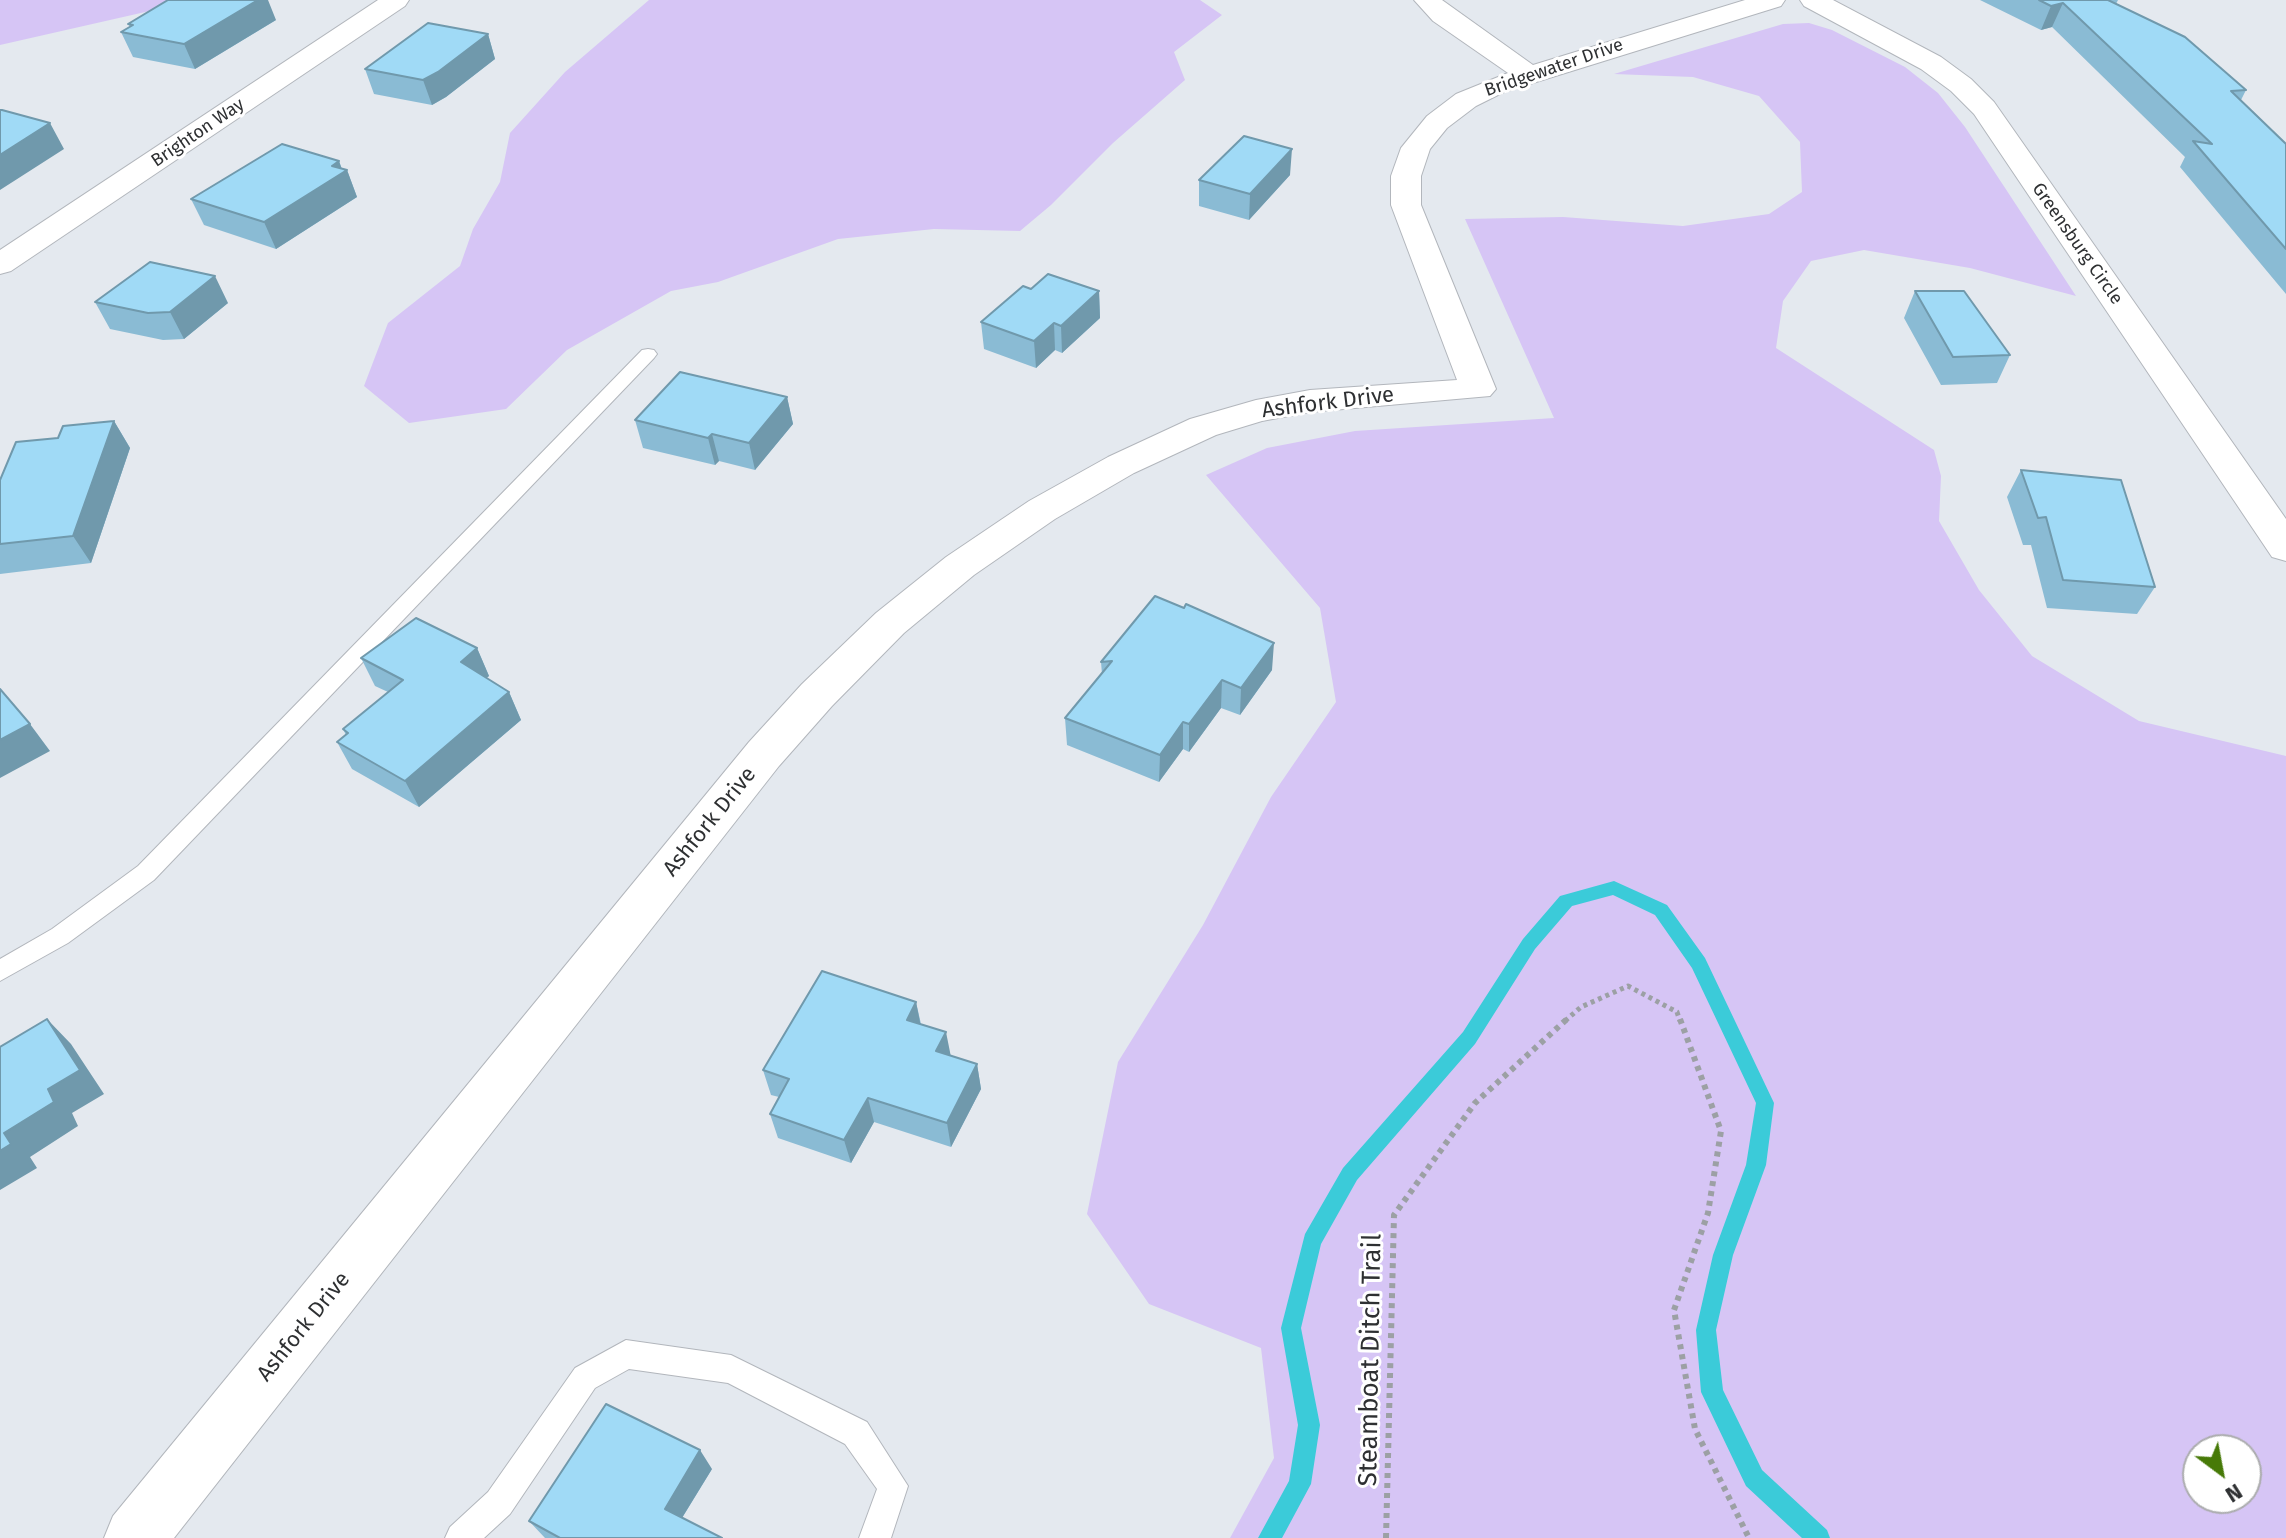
<!DOCTYPE html>
<style>
body{margin:0}
#map{position:relative;width:2286px;height:1538px;overflow:hidden;background:#e4e9ef;font-family:"Fira Sans",sans-serif}
canvas{display:block}
.north{position:absolute;left:2182px;top:1434px;width:80px;height:80px;box-sizing:border-box;background:#fff;border:2px solid #abacad;border-radius:50%;rotate:148deg;font-size:22px;font-weight:700;line-height:32px;text-align:center;color:#2e3032}
.north::after{content:'';display:block;margin:auto;width:28px;height:36px;background:#477a08;clip-path:polygon(50% 0,100% 100%,50% 72%,0 100%)}
</style>
<div id="map">
<canvas width="2286" height="1538"></canvas>
<div class="north">N</div>
</div>
<script>
const ctx = document.querySelector('canvas').getContext('2d');
ctx.lineJoin = 'round';
function fillPath(path, color) { ctx.fillStyle = color; ctx.fill(path, 'evenodd'); }
const shape = rows => new Path2D(rows.map(r => 'M' + r).join(''));
function stroke(path, color, width, dash) { ctx.strokeStyle = color; ctx.lineWidth = width; ctx.lineCap = dash ? 'butt' : 'round'; ctx.setLineDash(dash || []); ctx.stroke(path); }
function drawText(font, color, halo, rows, align = 'center') {
  ctx.font = font + ' "Fira Sans",sans-serif'; ctx.lineWidth = 6; ctx.setLineDash([]); ctx.textBaseline = 'middle'; ctx.strokeStyle = halo; ctx.fillStyle = color; for (const [text, x, y, turn = 0] of rows) {
    ctx.save(); ctx.translate(x, y); ctx.rotate((+turn || 0) * Math.PI / 180); ctx.textAlign = isNaN(turn) ? turn : align; if (halo) ctx.strokeText(text, 0, 0); ctx.fillText(text, 0, 0); ctx.restore();
  }
}
fillPath(shape([
 [0,0,198,0,0,45],
 [649,0,1200,0,1222,15,1174,52,1185,80,1113,143,1051,205,1020,231,934,229,838,239,718,282,671,291,567,350,506,409,409,423,364,386,388,323,460,266,473,229,500,182,510,133,565,72],
 [1809,23,1832,30,1905,67,1938,93,1965,127,2076,296,1970,268,1864,250,1811,261,1783,301,1776,348,1934,450,1941,476,1939,521,1979,590,2032,656,2139,721,2286,756,2286,1538,1230,1538,1274,1458,1261,1348,1149,1304,1087,1214,1118,1062,1203,925,1271,797,1336,702,1320,608,1206,475,1267,448,1355,431,1554,418,1465,219,1563,217,1683,226,1769,214,1802,192,1800,142,1759,96,1693,77,1614,74,1783,24],
 [2198,1450,2246,1450,2246,1498,2198,1498]
]), '#d6c5f5');
fillPath(shape([
 [1614,881,1667,905,1705,958,1774,1103,1766,1165,1733,1255,1716,1330,1723,1390,1762,1470,1827,1530,1830,1538,1802,1538,1746,1486,1701,1392,1696,1330,1713,1255,1746,1165,1756,1103,1692,968,1655,915,1613,895,1572,906,1535,949,1475,1044,1357,1180,1321,1244,1301,1328,1320,1425,1311,1484,1282,1538,1258,1538,1289,1481,1298,1425,1281,1328,1305,1234,1343,1168,1463,1032,1523,939,1560,896,1614,881]
]), '#3bcbd9');
const lane = shape([
 [648,349,654,350,657,354,654,358,154,880,68,943,0,981,0,959,52,929,138,866,642,350,648,349],
 [626,1340,731,1355,867,1422,908,1486,891,1538,859,1538,877,1489,845,1444,728,1383,629,1369,595,1388,510,1514,484,1538,445,1538,450,1527,488,1492,575,1368,626,1340]
]);
const street = shape([
 [378,0,409,0,405,6,11,271,0,274,0,250,378,0],
 [1414,0,1442,0,1533,65,1745,0,1785,0,1781,6,1504,92,1476,106,1447,128,1430,149,1421,176,1421,205,1496,389,1490,396,1310,412,1262,421,1216,435,1134,473,1055,519,974,575,904,633,832,706,779,766,174,1538,104,1538,113,1516,749,742,802,684,876,613,946,557,1029,501,1108,457,1190,419,1256,400,1310,390,1457,380,1391,205,1391,176,1401,148,1427,116,1456,94,1508,73,1433,21,1414,0],
 [1800,0,1833,0,1941,57,1971,79,1994,102,2286,519,2286,561,2272,557,1974,114,1951,91,1921,69,1804,6,1800,0]
]);
stroke(lane, '#b2b6bc', 2);
stroke(street, '#b2b6bc', 2);
stroke(shape([
 [1565,1021,1581,1007,1628,986,1677,1012,1680,1021]
]), '#9ca0a4', 5, [4, 4]);
stroke(shape([
 [1680,1019,1721,1131,1708,1213,1674,1310,1695,1429,1749,1538],
 [1386,1538,1394,1215,1475,1103,1567,1019]
]), '#9ca0a4', 6, [5, 5]);
fillPath(lane, '#fff');
fillPath(street, '#fff');
fillPath(shape([
 [1980,0,2118,0,2116,4,2246,90,2241,100,2286,144,2286,294,2180,167,2185,157,2052,27,2041,30],
 [276,20,195,69,133,57,121,32,130,27,128,24],
 [488,34,495,59,446,97,432,105,374,94,365,69],
 [339,161,342,169,347,170,357,197,276,249,204,225,191,199],
 [1290,175,1249,220,1199,206,1199,180],
 [1031,289,1099,291,1100,318,1062,353,1055,350,1036,368,984,349,981,322],
 [1915,291,2010,355,1997,383,1941,385,1904,318],
 [95,302,228,303,184,339,163,340,110,329],
 [787,397,793,424,755,470,719,461,715,465,643,448,635,420],
 [114,421,130,448,91,563,0,574,0,480,58,438],
 [2021,470,2155,587,2137,614,2047,608,2031,545,2023,545,2007,497],
 [1155,596,1272,670,1240,715,1221,708,1189,752,1183,749,1159,782,1067,745,1065,718,1102,674,1101,662],
 [477,648,489,676,486,678,509,692,521,720,419,807,352,769,337,742,346,735,343,729,388,692,375,686,361,658],
 [916,1002,921,1024,950,1056,977,1064,981,1089,951,1147,874,1122,851,1163,778,1138,770,1114,779,1097,771,1095,763,1070],
 [712,1469,682,1518,722,1538,545,1538,529,1521]
]), '#8abbd4');
fillPath(shape([
 [258,0,268,0,276,20,195,69,184,44],
 [2063,3,2052,27,2041,30,2051,6],
 [488,34,495,59,446,97,432,105,423,80],
 [50,123,64,149,0,190,0,155],
 [1292,149,1290,175,1249,220,1250,194],
 [339,161,343,173,347,170,357,197,276,249,264,222],
 [215,276,228,303,184,339,170,312],
 [1099,291,1100,318,1062,353,1061,326],
 [1054,323,1055,350,1036,368,1034,341],
 [787,397,793,424,755,470,749,443],
 [114,421,130,448,91,563,73,536],
 [712,434,719,461,715,465,708,438],
 [1274,643,1272,670,1240,715,1241,688],
 [477,648,489,676,473,690,461,662],
 [1222,680,1221,708,1189,752,1189,724],
 [509,692,521,720,419,807,405,781],
 [1183,722,1183,749,1159,782,1160,755],
 [30,724,50,751,0,778,0,740],
 [916,1002,921,1027,907,1020],
 [47,1019,71,1044,104,1094,72,1113,78,1126,30,1157,37,1168,0,1190,0,1151,4,1133,48,1089],
 [946,1032,951,1057,936,1051],
 [977,1064,981,1089,951,1147,947,1123],
 [868,1098,874,1122,851,1163,844,1140],
 [700,1450,712,1469,677,1526,665,1509]
]), '#7099ac');
const building = shape([
 [168,0,258,0,184,44,121,32,133,25,128,24,168,0],
 [2039,0,2108,0,2185,37,2246,90,2231,91,2286,144,2286,249,2193,141,2212,144,2063,3,2051,6,2039,0],
 [428,23,488,34,438,72,423,80,365,69,428,23],
 [0,110,2,110,50,123,0,155,0,110],
 [1244,136,1292,149,1250,194,1199,180,1244,136],
 [282,144,339,161,332,166,347,170,264,222,191,199,282,144],
 [150,262,215,276,170,312,148,313,95,302,150,262],
 [1048,274,1099,291,1061,326,1054,323,1034,341,981,322,1023,286,1031,289,1048,274],
 [1915,291,1964,291,2010,355,1953,357,1915,291],
 [680,372,787,397,749,443,712,434,708,438,635,420,680,372],
 [114,421,73,536,0,544,0,480,16,442,58,438,63,426,114,421],
 [2021,470,2121,480,2155,587,2063,580,2046,517,2038,518,2021,470],
 [1155,596,1184,608,1186,604,1274,643,1241,688,1222,680,1189,724,1183,722,1160,755,1065,718,1112,661,1101,662,1155,596],
 [416,618,477,648,461,662,509,692,405,781,337,742,348,733,343,729,403,680,361,658,416,618],
 [0,689,30,724,0,740,0,689],
 [822,971,916,1002,907,1020,946,1032,936,1051,977,1064,947,1123,868,1098,844,1140,770,1114,789,1079,763,1070,822,971],
 [47,1019,80,1070,48,1089,54,1102,4,1133,11,1144,0,1151,0,1047,47,1019],
 [606,1404,700,1450,665,1509,722,1538,560,1538,529,1521,606,1404]
]);
fillPath(building, '#a0daf6');
stroke(building, '#7099ac', 2);
drawText('18px', '#2e3032', '#fff', [
 ["Bridgewater Drive",1554,68,-19],
 ["Brighton Way",198,133,-34],
 ["Greensburg Circle",2077,244,55]
]);
drawText('22px', '#2e3032', '#fff', [
 ["Ashfork Drive",1328,403,-7],
 ["Ashfork Drive",710,822,-51],
 ["Ashfork Drive",304,1327,-51]
]);
drawText('26px', '#2e3032', '#fff', [
 ["Steamboat Ditch Trail",1371,1360,-89]
]);
</script>
